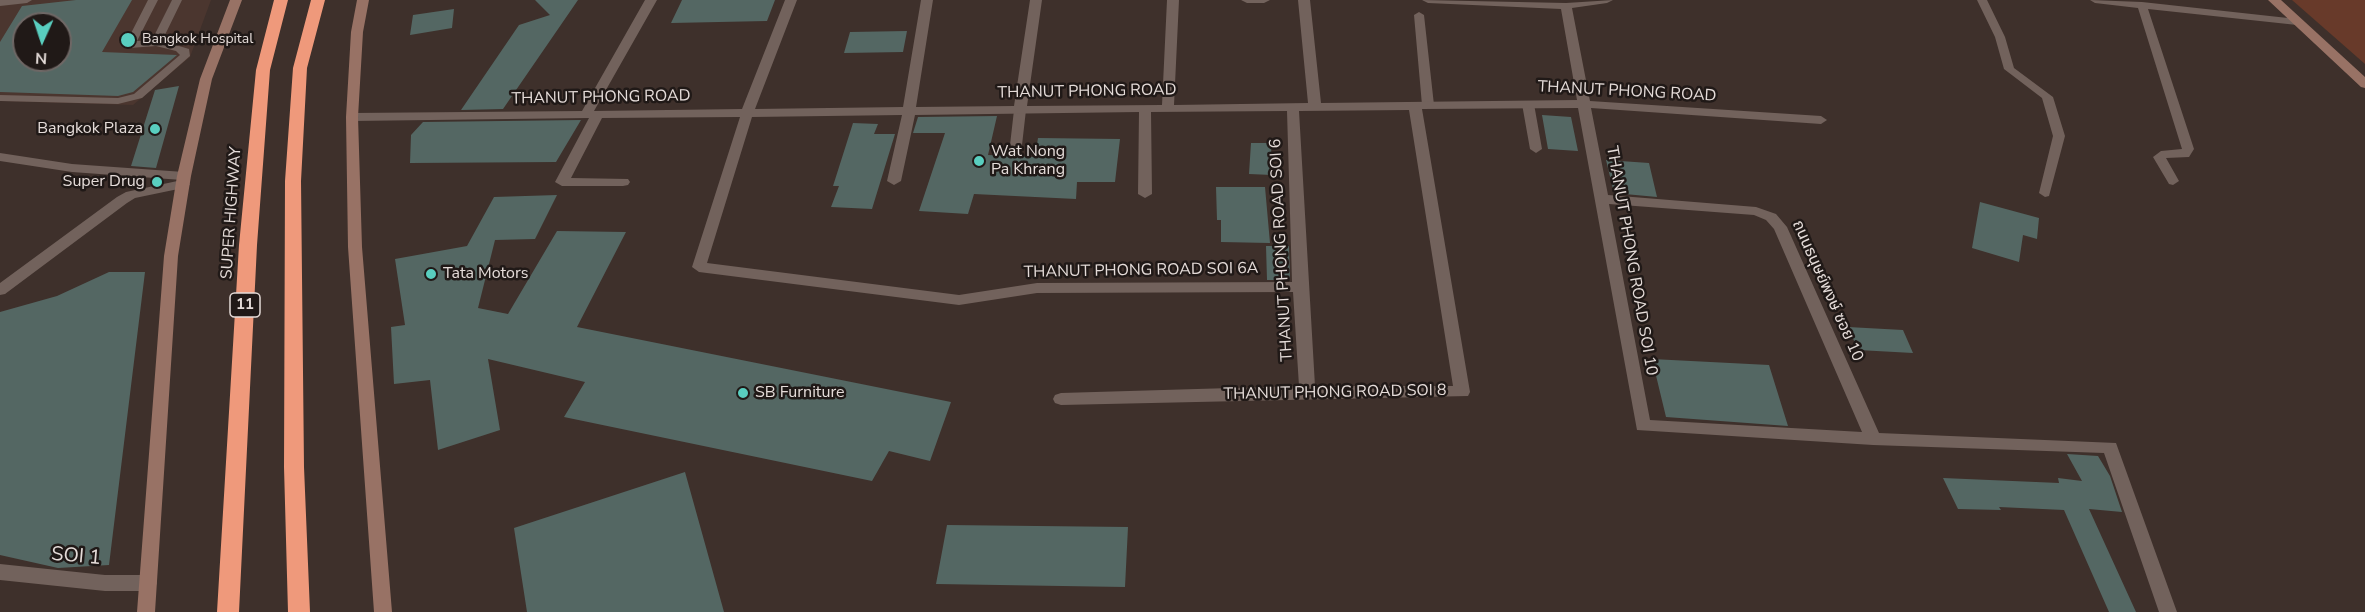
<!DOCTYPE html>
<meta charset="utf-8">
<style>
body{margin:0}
#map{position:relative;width:2365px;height:612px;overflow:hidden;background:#3e302b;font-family:"Nunito Sans",sans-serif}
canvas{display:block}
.north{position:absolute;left:12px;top:12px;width:60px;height:60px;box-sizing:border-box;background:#201917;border:2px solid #6f6765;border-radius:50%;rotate:183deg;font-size:16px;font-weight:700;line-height:24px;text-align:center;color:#e5dcd9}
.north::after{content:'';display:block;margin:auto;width:21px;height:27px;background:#59cebf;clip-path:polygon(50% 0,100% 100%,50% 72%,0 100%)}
</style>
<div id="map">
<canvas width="2365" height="612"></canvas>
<div class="north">N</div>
</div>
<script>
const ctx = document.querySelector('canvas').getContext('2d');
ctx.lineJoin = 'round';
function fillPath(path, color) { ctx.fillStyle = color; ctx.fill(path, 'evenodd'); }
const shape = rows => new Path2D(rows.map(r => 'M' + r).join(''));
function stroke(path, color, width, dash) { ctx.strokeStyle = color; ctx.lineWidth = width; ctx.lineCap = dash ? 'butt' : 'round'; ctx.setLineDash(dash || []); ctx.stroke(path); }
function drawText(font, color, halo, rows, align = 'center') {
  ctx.font = font + ' "Nunito Sans","Noto Sans Thai",sans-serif'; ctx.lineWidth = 5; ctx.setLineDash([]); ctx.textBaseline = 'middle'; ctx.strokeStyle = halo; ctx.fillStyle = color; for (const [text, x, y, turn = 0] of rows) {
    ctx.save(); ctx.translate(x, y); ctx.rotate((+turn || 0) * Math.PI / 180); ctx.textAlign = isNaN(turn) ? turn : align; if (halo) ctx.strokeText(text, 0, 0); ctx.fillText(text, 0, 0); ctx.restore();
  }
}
fillPath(shape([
 [0,0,211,0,190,57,133,105,0,101],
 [24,24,60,24,60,60,24,60]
]), '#4b362f');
fillPath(shape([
 [2292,0,2365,0,2365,64]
]), '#683a2a');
fillPath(shape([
 [76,0,132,0,102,52,177,55,133,92,118,96,0,92,0,42,22,6],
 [24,24,60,24,60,60,24,60],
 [535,0,578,0,503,109,461,110,519,25,550,15],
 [682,0,775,0,767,21,671,23],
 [454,9,452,28,410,35,413,15],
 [907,31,903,52,844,53,850,32],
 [179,86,156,168,131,166,155,90],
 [1542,115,1571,117,1578,151,1548,149],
 [997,116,988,155,1035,157,1038,138,1120,139,1115,182,1077,182,1076,199,974,194,968,214,919,211,945,133,913,133,918,117],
 [581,120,556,162,410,163,411,135,423,122],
 [853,123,878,124,874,134,895,134,872,209,831,207,839,186,833,186],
 [1251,143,1271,143,1272,175,1249,174],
 [1606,160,1649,163,1657,197,1614,193],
 [1216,187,1265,187,1270,243,1221,242,1221,220,1217,220],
 [557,195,535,239,495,240,478,308,508,314,557,231,626,232,577,327,951,402,930,461,889,451,872,481,564,417,585,382,488,359,500,430,438,450,430,380,394,384,391,327,405,325,395,259,467,246,494,197],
 [1980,202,2039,218,2037,239,2023,235,2019,262,1972,248],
 [1266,246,1289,246,1290,280,1267,280],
 [109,272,145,272,109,565,58,568,0,555,0,312,57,296],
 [1848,327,1903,330,1913,353,1858,350],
 [1652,359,1769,365,1788,426,1666,417],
 [2067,454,2098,456,2110,476,2122,512,2089,509,2136,612,2109,612,2064,510,1999,507,2001,510,1958,509,1943,478,2059,483,2058,478,2082,481],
 [685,472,724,612,527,612,514,528],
 [947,525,1128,527,1125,587,936,584]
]), '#546763');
fillPath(shape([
 [0,0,32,0,27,3,0,6,0,0],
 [148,0,158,0,137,41,152,40,172,0,182,0,162,41,189,49,190,56,142,98,118,104,0,101,0,95,118,98,134,94,180,55,176,51,156,46,130,48,125,45,148,0],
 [1977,0,1987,0,2005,37,2014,68,2053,97,2065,136,2049,196,2045,197,2039,193,2053,136,2042,98,2004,69,1995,37,1977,0],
 [2090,0,2142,2,2297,19,2302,22,2297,25,2148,9,2194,149,2189,157,2166,158,2179,181,2173,185,2169,184,2153,157,2161,151,2182,149,2138,8,2095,3,2090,0],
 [1419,12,1424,15,1434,105,1428,108,1422,105,1414,15,1419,12],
 [1528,101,1534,104,1542,149,1536,153,1530,149,1522,104,1528,101],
 [1020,107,1026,110,1022,145,1016,149,1010,145,1014,110,1020,107]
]), '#72625c');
fillPath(shape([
 [645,0,657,0,594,111,742,109,785,0,797,0,755,109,903,107,921,0,933,0,916,107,1014,106,1030,0,1042,0,1027,106,1162,105,1167,0,1179,0,1174,105,1308,103,1298,0,1310,0,1321,103,1577,100,1561,9,1428,3,1422,0,1566,3,1613,0,1607,3,1572,8,1590,101,1821,116,1827,120,1821,124,1591,108,1608,195,1756,207,1776,214,1787,227,1879,433,2116,443,2177,612,2159,612,2104,453,1873,445,1637,430,1578,108,1422,109,1470,392,1468,396,1061,405,1055,403,1053,399,1055,395,1061,393,1299,386,1293,292,1037,293,959,305,699,272,692,267,740,117,602,118,571,178,628,179,630,182,628,185,623,186,562,186,555,182,589,118,352,121,346,117,352,113,582,111,645,0],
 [1409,110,1453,386,1315,386,1299,111,1409,110],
 [1287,111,1292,282,1037,283,959,295,707,263,752,117,902,115,887,181,894,185,901,181,915,115,1139,112,1138,194,1145,198,1152,194,1151,112,1287,111],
 [1609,204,1754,215,1766,220,1774,229,1862,432,1650,420,1609,204],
 [1241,0,1270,0,1264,3,1247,3,1241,0],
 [0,153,72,164,184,172,191,176,184,180,190,184,188,187,135,198,127,203,5,294,0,295,0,283,117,197,126,192,182,180,72,172,0,161,0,153],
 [0,564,105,575,148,575,155,578,157,583,155,588,148,591,105,591,0,580,0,564]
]), '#72625c');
fillPath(shape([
 [230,0,242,0,212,79,191,176,178,256,155,612,137,612,164,256,177,176,200,79,230,0],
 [357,0,369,0,363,32,358,117,362,247,392,612,374,612,348,247,346,117,351,32,357,0],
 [2268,0,2281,0,2365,77,2365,88,2361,87,2268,0]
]), '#987265');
fillPath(shape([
 [274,0,288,0,270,70,257,245,239,612,217,612,239,245,256,70,274,0],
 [311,0,325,0,307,68,301,181,304,467,310,612,288,612,284,467,285,181,293,68,311,0]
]), '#ef997b');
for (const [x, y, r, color] of [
 [128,40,8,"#59cebf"],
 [155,129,6,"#59cebf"],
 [979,161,6,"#59cebf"],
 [157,182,6,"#59cebf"],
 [431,274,6,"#59cebf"],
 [743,393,6,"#59cebf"]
]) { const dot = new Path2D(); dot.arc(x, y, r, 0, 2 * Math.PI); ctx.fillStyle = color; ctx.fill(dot); stroke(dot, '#201917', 2); }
drawText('14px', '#e5dcd9', '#201917', [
 ["Bangkok Hospital",142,40]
], 'left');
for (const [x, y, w] of [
 [245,305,30]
]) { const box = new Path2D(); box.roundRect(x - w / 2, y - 12, w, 24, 4.5); ctx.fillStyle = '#201917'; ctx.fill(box); stroke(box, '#e5dcd9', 1.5); }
drawText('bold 15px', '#e5dcd9', null, [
 ["11",245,305]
]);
drawText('16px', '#e5dcd9', '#201917', [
 ["THANUT PHONG ROAD",1087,92,-1],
 ["THANUT PHONG ROAD",1627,92,3],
 ["THANUT PHONG ROAD",601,98,-1],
 ["SUPER HIGHWAY",232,213,-86],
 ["THANUT PHONG ROAD SOI 6",1282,250,-93],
 ["THANUT PHONG ROAD SOI 10",1631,261,80],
 ["THANUT PHONG ROAD SOI 6A",1141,271,-1],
 ["ถนนธนุษย์พงษ์ ซอย 10",1827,291,66],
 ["THANUT PHONG ROAD SOI 8",1335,393,-1]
]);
drawText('16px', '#e5dcd9', '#201917', [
 ["Bangkok Plaza",143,129,"right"],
 ["Wat Nong",991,152],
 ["Pa Khrang",991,170],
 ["Super Drug",145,182,"right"],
 ["Tata Motors",443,274],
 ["SB Furniture",755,393]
], 'left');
drawText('20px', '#e5dcd9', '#201917', [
 ["SOI 1",76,557,5]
]);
</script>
